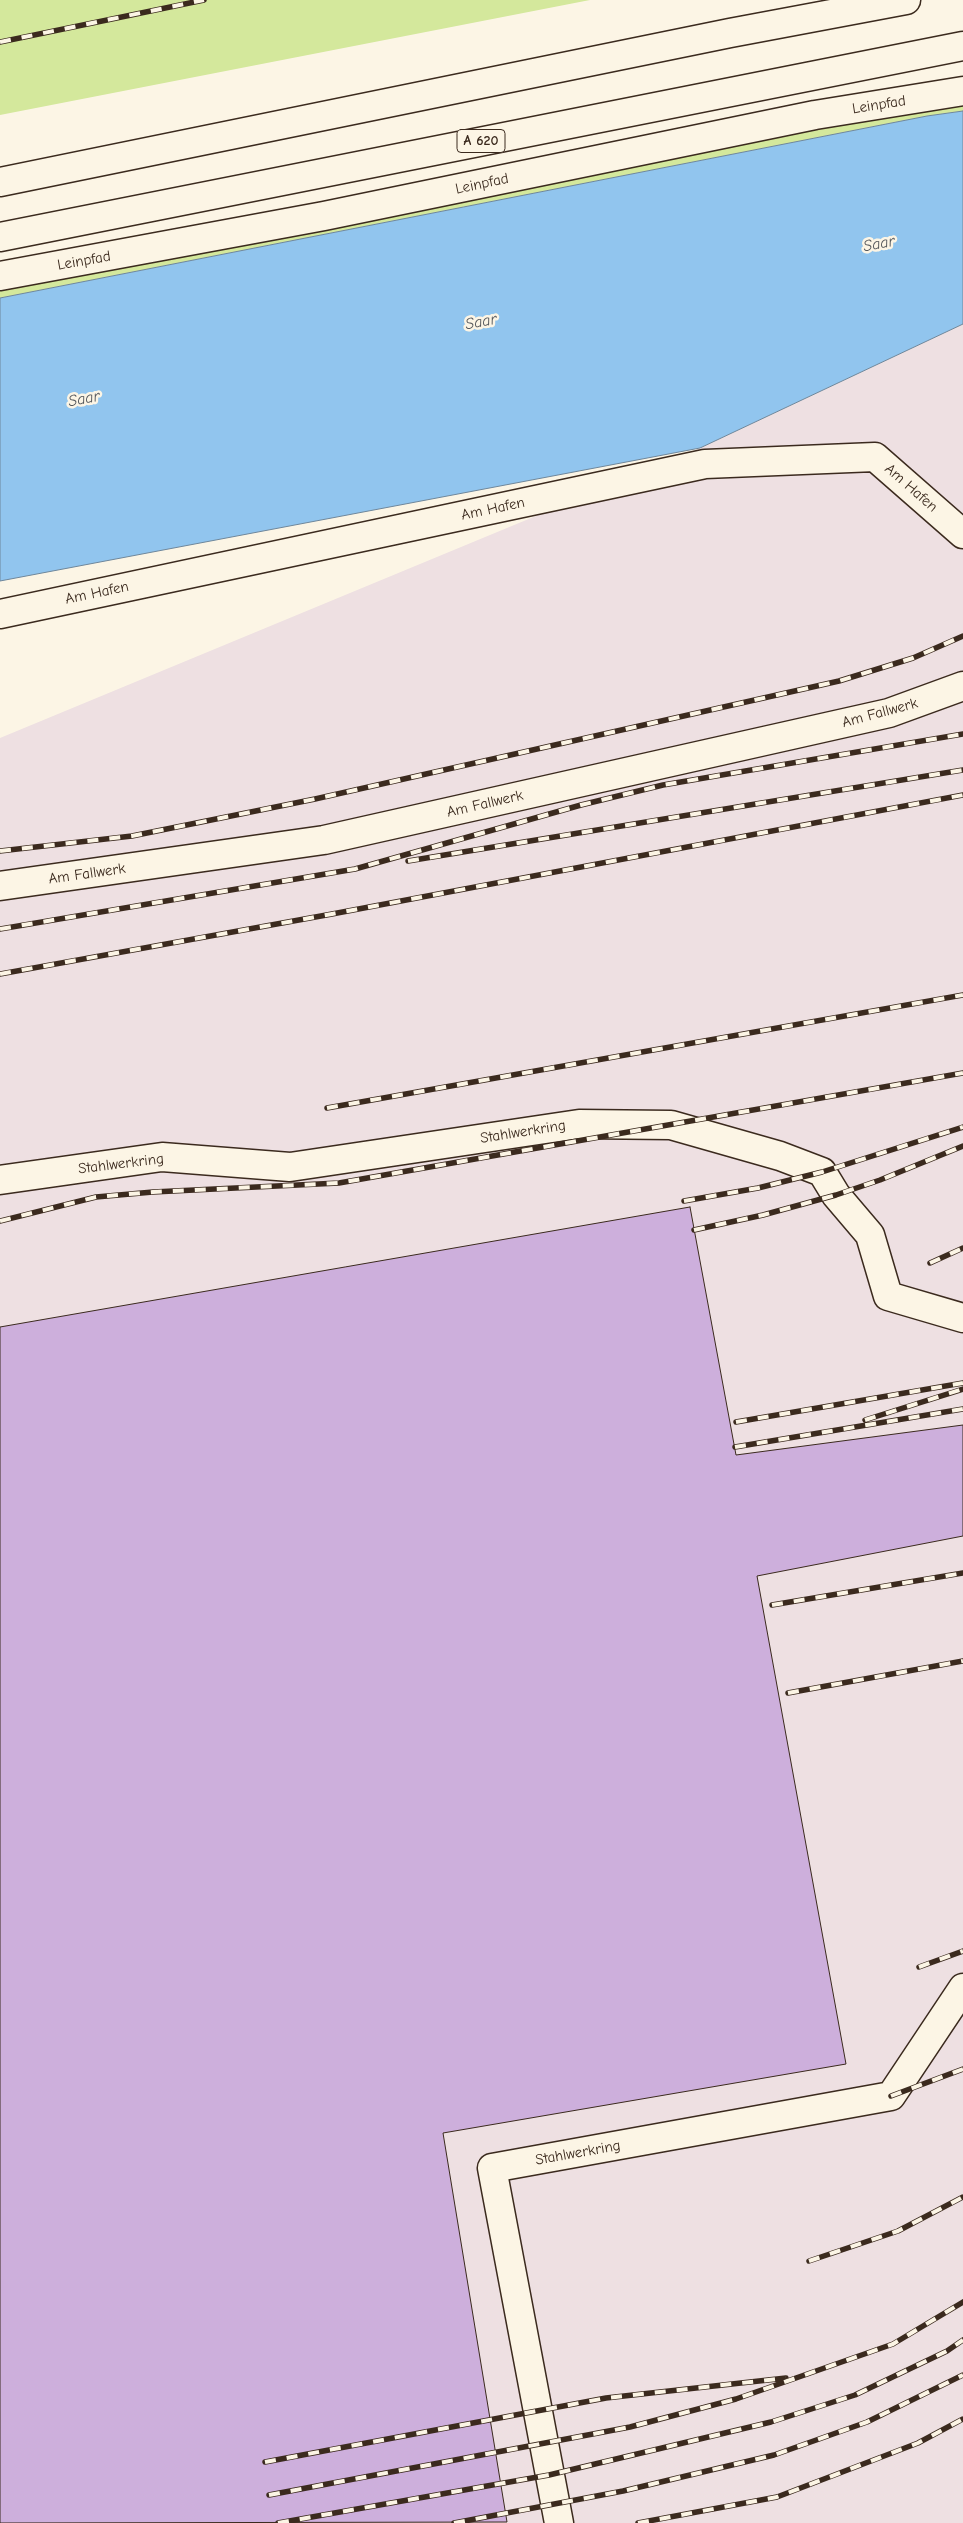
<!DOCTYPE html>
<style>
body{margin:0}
canvas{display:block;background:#fcf5e5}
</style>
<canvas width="963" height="2523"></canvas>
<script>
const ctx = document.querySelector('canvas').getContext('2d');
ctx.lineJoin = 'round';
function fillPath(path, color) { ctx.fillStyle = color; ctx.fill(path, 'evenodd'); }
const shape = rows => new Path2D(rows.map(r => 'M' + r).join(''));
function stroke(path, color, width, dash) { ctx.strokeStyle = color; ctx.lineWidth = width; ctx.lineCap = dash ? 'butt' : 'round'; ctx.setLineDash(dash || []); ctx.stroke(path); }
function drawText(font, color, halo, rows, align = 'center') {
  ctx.font = font + ' "Comic Neue",sans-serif'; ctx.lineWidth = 5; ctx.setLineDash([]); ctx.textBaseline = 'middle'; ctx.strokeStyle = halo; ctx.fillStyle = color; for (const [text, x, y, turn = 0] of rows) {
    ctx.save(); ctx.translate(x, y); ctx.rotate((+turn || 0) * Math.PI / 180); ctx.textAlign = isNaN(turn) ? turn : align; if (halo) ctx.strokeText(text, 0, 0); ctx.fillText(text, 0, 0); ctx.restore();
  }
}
fillPath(shape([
 [963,324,963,2523,0,2523,0,738,700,448]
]), '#eee0e2');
fillPath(shape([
 [0,0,590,0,0,115],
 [963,92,963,111,927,116,0,298,0,281]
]), '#d4e89c');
const water = shape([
 [963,111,963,324,700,448,0,581,0,298,927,116,963,111]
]);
fillPath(water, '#91c5ee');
stroke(water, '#6f879b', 1);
const building = shape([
 [690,1207,736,1455,963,1425,963,1536,757,1576,846,2064,443,2133,507,2522,0,2523,0,1327,690,1207]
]);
fillPath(building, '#cdafdc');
stroke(building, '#3b2a1e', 1);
const minor = shape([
 [0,276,324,216,815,115,963,91],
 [0,614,705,464,875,457,963,534],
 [0,886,324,840,889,713,963,686],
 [0,1180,162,1157,290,1167,579,1124,671,1125,780,1156,822,1172,836,1195,870,1235,888,1296,963,1318],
 [559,2523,492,2168,891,2096,963,1988]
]);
const highway = shape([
 [0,182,730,33,906,0],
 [0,237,963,46]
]);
stroke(minor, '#3b2a1e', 31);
stroke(highway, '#3b2a1e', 31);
stroke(minor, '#fcf5e5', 28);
stroke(highway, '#fcf5e5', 28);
const rail = shape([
 [0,42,204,0],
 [0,851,132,836,315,799,839,681,913,658,963,636],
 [408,861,963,770],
 [0,929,355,869,581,805,663,785,963,734],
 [0,974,332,914,963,795],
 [327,1108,963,995],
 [684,1201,758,1188,822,1172,963,1127],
 [0,1221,96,1197,153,1192,339,1183,963,1073],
 [694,1230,763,1215,836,1195,880,1180,963,1146],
 [930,1263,963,1248],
 [865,1420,963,1389],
 [736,1422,963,1383],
 [735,1447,963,1409],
 [772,1605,963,1573],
 [788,1693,963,1661],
 [919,1967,963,1951],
 [891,2096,963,2069],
 [809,2261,898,2231,963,2197],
 [265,2462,606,2398,786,2378],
 [269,2495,630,2427,736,2399,893,2344,963,2302],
 [278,2523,549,2475,771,2422,855,2395,947,2351,963,2340],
 [454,2523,623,2491,774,2455,867,2422,963,2375],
 [638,2523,777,2497,918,2443,963,2419]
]);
stroke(rail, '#3b2a1e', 5.5);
stroke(rail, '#fcf5e5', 4, [11]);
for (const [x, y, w] of [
 [481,141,48]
]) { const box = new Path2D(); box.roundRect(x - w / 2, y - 11.5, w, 23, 4); ctx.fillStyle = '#fcf5e5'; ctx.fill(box); stroke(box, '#3b2a1e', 1); }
drawText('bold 14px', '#3b2a1e', null, [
 ["A 620",481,141]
]);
drawText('15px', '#3b2a1e', '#fcf5e5', [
 ["Leinpfad",879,105,-9],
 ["Leinpfad",482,184,-12],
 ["Leinpfad",84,261,-10],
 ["Am Hafen",911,488,41],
 ["Am Hafen",493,509,-12],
 ["Am Hafen",97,593,-12],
 ["Am Fallwerk",880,713,-15],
 ["Am Fallwerk",485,804,-13],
 ["Am Fallwerk",87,874,-8],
 ["Stahlwerkring",523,1132,-9],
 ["Stahlwerkring",121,1164,-7],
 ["Stahlwerkring",578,2153,-10]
]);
drawText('italic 16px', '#55585c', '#fcf5e5', [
 ["Saar",879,244,-11],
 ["Saar",481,322,-11],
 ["Saar",84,399,-11]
]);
</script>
